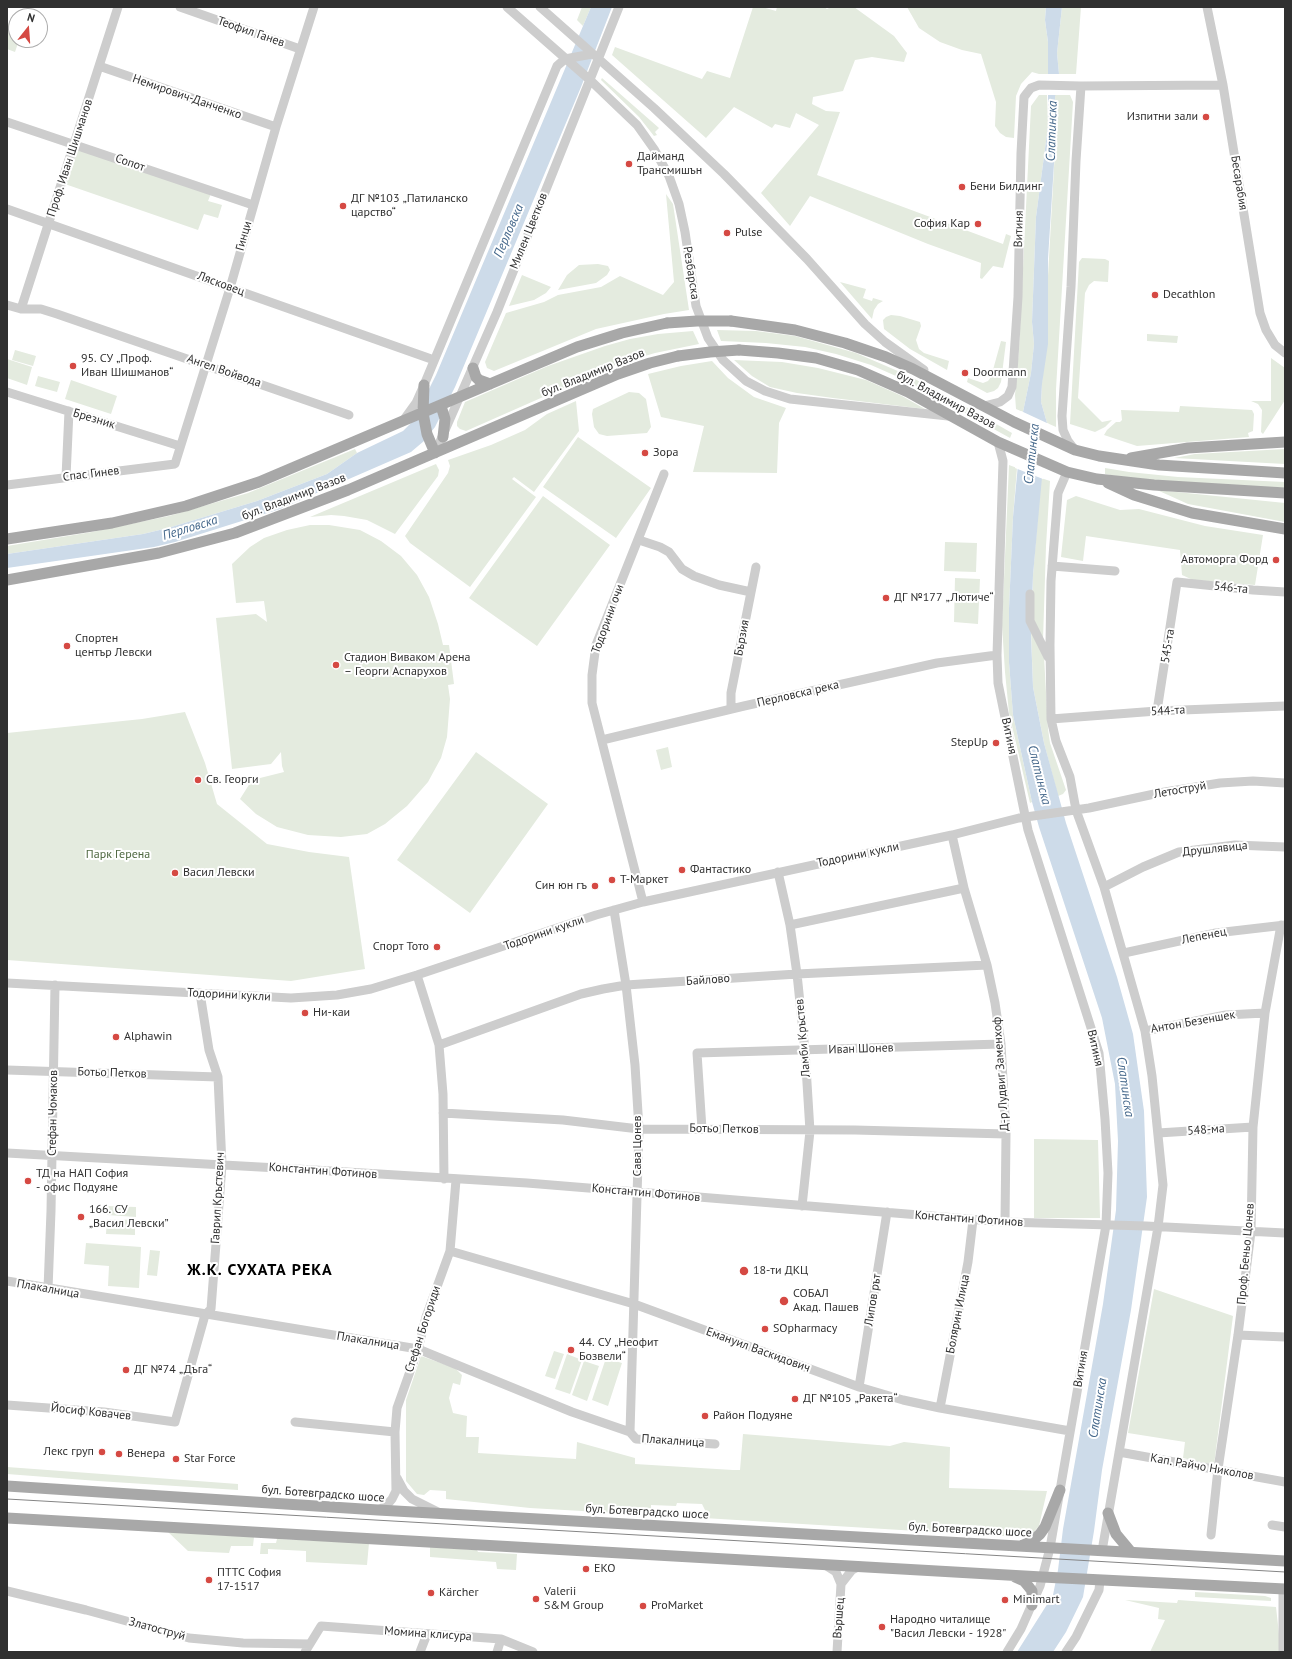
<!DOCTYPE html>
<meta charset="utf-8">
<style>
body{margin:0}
#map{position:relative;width:1292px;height:1659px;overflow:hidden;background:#fff;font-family:"PT Sans",sans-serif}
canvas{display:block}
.frame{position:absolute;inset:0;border:8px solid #303030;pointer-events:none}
.north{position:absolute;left:8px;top:8px;width:40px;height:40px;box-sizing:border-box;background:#fff;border:1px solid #acacac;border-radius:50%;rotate:17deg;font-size:11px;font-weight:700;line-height:16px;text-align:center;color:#303030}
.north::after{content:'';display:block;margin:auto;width:14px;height:18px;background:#d54943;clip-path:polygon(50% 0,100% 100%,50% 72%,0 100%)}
</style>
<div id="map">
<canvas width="1292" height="1659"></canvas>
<div class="frame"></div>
<div class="north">N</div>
</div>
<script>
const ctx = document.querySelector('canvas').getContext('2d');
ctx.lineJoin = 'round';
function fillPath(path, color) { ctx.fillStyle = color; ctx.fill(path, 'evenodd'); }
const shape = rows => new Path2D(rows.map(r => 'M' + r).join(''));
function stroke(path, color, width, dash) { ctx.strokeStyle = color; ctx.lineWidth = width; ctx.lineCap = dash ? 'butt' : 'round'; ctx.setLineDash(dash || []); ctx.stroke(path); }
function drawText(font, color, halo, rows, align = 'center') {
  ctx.font = font + ' "PT Sans",sans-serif'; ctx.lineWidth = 4; ctx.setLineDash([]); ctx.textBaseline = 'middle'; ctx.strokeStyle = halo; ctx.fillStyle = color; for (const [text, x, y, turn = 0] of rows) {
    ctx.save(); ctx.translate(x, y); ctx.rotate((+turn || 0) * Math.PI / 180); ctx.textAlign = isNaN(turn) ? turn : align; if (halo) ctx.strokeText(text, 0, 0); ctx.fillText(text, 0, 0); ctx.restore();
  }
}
fillPath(shape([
 [582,7,591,7,583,26,577,20],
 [753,7,762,7,776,11,777,7,824,7,827,9,831,7,854,7,894,36,907,53,904,62,872,57,855,60,843,91,813,97,812,104,826,111,840,112,817,175,1003,244,1006,234,1011,236,1003,268,993,266,982,279,980,278,981,263,928,244,810,196,790,226,761,193,819,125,796,113,790,128,775,124,772,128,734,107,706,138,612,55,615,47,702,79,707,71,730,78],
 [907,7,1046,7,1045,20,1048,42,1048,74,1039,74,1032,72,1021,84,1016,96,1014,138,1006,137,1000,133,995,126,996,102,981,54,962,50,940,42,919,28],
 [1062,7,1081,7,1076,74,1059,74,1057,53],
 [7,23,16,26,16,40,19,40,15,52,7,49],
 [602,78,659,128,655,132,657,135,654,136,639,117,601,80],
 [1039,95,1047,95,1048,126,1036,217,1032,322,1034,344,1031,373,1023,412,1016,409,1015,395,1019,349,1031,106],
 [1055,95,1070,95,1073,102,1056,389,1056,427,1047,423,1041,402,1056,132],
 [74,144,212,191,208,201,222,205,218,218,204,214,198,230,62,183],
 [666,194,673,204,689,310,664,314,596,329,494,371,487,368,485,362,506,313,544,302,558,295,601,287,620,276,663,295,674,282],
 [1082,258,1105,259,1109,261,1108,282,1094,281,1089,285,1085,293,1078,398,1102,422,1112,420,1105,427,1095,432,1070,424,1079,262],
 [598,264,608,266,610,270,607,275,596,283,558,290,567,275,579,265],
 [522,275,551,287,546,293,534,300,509,306],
 [840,282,866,289,863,298,872,301,873,298,883,301,878,304,874,310,872,319],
 [891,315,900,316,920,322,921,326,916,340,919,349,924,353,949,361,947,370,910,349,884,329,883,320,886,317],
 [717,330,756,331,795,336,856,353,907,375,938,391,1012,433,1010,438,905,380,871,365,836,354,805,347,766,343,721,341],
 [693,331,699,344,655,353,618,364,466,431,460,429,457,426,457,422,465,402,548,366,605,346,630,339,658,334],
 [1147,334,1178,336,1177,343,1147,341],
 [1001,341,1006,342,1001,382,998,388,994,391,987,393,967,382,968,378,983,383,988,381,991,377],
 [15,350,36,356,33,366,12,360],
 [1271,358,1285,368,1285,400,1263,434,1261,432,1262,410,1258,404,1251,401,1271,401],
 [7,359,32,367,27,385,7,378],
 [734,360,782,362,818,368,866,380,902,396,925,409,833,398,797,393,770,387,752,376],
 [712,361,728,378,754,397,786,408,779,423,777,473,693,472,704,426,661,417,648,374,681,366],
 [38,376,60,382,57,392,35,386],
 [71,380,117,396,111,414,65,399],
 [629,392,639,393,646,399,651,427,647,433,607,436,599,434,594,427,592,414,593,409],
 [576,401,579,431,534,492,514,477,512,479,536,497,470,587,410,543,405,536,448,473,450,466,448,460,491,445,525,430,547,414],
 [1180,406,1252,410,1254,414,1253,431,1248,433,1249,437,1137,446,1104,435,1107,430,1116,422,1120,422,1122,420,1121,410,1179,412],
 [578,437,651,488,616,538,543,487],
 [355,449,357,453,327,474,257,501,168,528,143,534,7,554,7,546,92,532,169,516,248,493],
 [1285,449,1285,464,1174,458,1195,454],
 [436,464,439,470,438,476,395,534,367,520,344,516,331,515,310,517],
 [1009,465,1017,468,1013,517,1009,609,1009,662,1013,715,1032,802,1030,803,1009,713,1005,672,1002,625],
 [1105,468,1129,472,1178,477,1285,482,1285,489,1133,479,1105,474],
 [1041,478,1050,481,1046,546,1043,640,1032,620,1033,575],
 [1157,490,1285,503,1285,522,1188,504],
 [543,496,610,545,537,646,469,598],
 [1076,496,1120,510,1139,509,1205,526,1263,535,1255,585,1193,580,1182,575,1180,550,1086,536,1083,561,1061,557,1067,500],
 [310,525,329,525,360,530,381,541,401,556,417,575,429,597,438,624,443,645,449,645,454,684,448,685,450,699,447,737,441,758,428,782,407,806,385,824,367,834,341,837,308,835,277,827,256,814,240,799,252,780,284,772,282,766,281,752,271,764,232,769,216,618,256,614,267,622,264,601,236,603,232,564,250,547,264,538,287,530],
 [945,542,977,543,976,572,944,571],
 [955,578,980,579,978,624,954,622],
 [1031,631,1044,656,1048,729,1050,743,1066,790,1063,794,1058,796,1044,743,1033,687],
 [185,712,205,763,217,804,267,844,309,852,349,857,365,969,291,981,7,960,7,733,142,719],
 [668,747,672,767,661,770,656,750],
 [476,752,548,804,470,913,397,860],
 [1034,1139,1098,1140,1100,1218,1034,1218],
 [108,1206,136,1207,136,1217,107,1215],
 [107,1219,135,1220,135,1235,106,1234],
 [86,1243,141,1247,139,1288,108,1286,109,1266,84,1264],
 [150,1250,160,1251,157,1276,147,1275],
 [1154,1289,1233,1316,1214,1465,1183,1458,1185,1442,1128,1433],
 [554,1351,564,1354,555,1379,545,1376],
 [567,1354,582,1360,570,1394,555,1389],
 [421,1356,455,1368,462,1375,460,1385,453,1383,449,1398,453,1413,467,1416,466,1437,479,1437,478,1453,576,1459,577,1442,635,1458,635,1464,733,1470,740,1470,743,1434,890,1446,904,1442,950,1447,949,1488,1047,1491,1039,1526,1032,1534,1021,1537,985,1535,985,1526,950,1524,950,1533,704,1518,705,1510,702,1504,677,1503,676,1506,651,1505,651,1515,530,1508,446,1499,446,1491,430,1490,424,1495,417,1494,406,1481,406,1400],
 [606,1358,622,1363,608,1406,592,1400],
 [584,1361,599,1366,587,1401,572,1395],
 [7,1467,238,1484,238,1490,98,1481,7,1474],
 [168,1532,254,1537,253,1546,231,1546,229,1553,188,1551],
 [277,1539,369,1543,367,1565,306,1562,306,1551,268,1549,268,1554,260,1554,261,1543,276,1543],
 [430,1547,477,1550,478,1552,517,1554,516,1570,497,1569,496,1562,430,1557],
 [1195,1592,1265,1596,1271,1598,1271,1601,1195,1597],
 [1125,1600,1177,1603,1178,1600,1276,1607,1281,1652,1150,1652,1165,1620,1158,1619,1159,1608]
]), '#e4ebdf');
fillPath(shape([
 [591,7,612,7,581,87,455,387,435,427,424,441,411,452,280,509,175,542,154,547,7,568,7,554,143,534,168,528,257,501,327,474,357,453,403,431,413,421,436,375],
 [1046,7,1062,7,1057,53,1059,74,1055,97,1056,132,1048,259,1048,344,1042,384,1041,402,1047,423,1033,575,1031,635,1033,687,1044,743,1066,823,1117,977,1133,1034,1144,1111,1147,1197,1131,1310,1102,1470,1094,1531,1083,1597,1066,1632,1053,1652,1017,1652,1053,1595,1058,1570,1063,1529,1103,1304,1116,1210,1118,1141,1115,1084,1102,1018,1039,827,1032,802,1013,715,1009,662,1009,609,1013,517,1023,412,1031,373,1034,344,1032,322,1036,217,1048,126,1048,42,1045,20]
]), '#cddbe9');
fillPath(shape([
 [1046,74,1061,74,1057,95,1046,95],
 [1021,411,1049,424,1043,479,1015,468]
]), '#fff');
stroke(shape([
 [180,7,300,49],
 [507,7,590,80,637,125,654,149,669,176,679,204,685,232,696,306,708,338,723,360,746,381,765,391,790,399,948,416],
 [540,7,654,108,724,174,807,259,865,324,885,342,924,370],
 [1207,7,1223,85,1260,313,1266,330,1275,345,1285,353],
 [99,66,276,127],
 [7,122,253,205],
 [7,209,434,360],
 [7,305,21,309,41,309,57,314,349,415],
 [21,309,118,7],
 [7,392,180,446],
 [984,406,1000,402,1008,396,1012,387,1018,297,1021,153,1024,97,1027,93,1031,88,1039,85,1081,86,1223,85],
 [403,421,416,403,424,385,557,66,565,59,592,54],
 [998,442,1003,461,997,655,998,683,1028,830,1099,1053,1105,1119,1108,1173,1106,1225,1050,1548,1040,1586,1021,1629,1007,1652],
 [1075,450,1068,441,1063,430,1062,416,1071,287,1076,161,1081,86],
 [435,453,497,312,619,7],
 [1067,472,1058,493,1051,581,1050,645,1051,719,1056,741,1070,777,1076,810,1104,887,1145,1031,1152,1076,1163,1185,1158,1227,1102,1551],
 [66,477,69,411],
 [7,485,175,464,230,288,276,127,314,7],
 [639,540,660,547,669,552,682,569,694,576,719,585,751,592],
 [1052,566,1115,571],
 [1030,594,1030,621,1048,657],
 [731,709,731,693,756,567],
 [1157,711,1177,582,1253,590,1285,592],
 [1051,719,1157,711,1285,706],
 [602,740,744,706,937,663,997,655],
 [952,835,964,888,987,965,995,1003,1001,1044,1006,1134,1005,1222],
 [778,872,790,925,797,974,805,1051,810,1131,802,1206],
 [1104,887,1143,867,1179,852,1235,845,1285,847],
 [643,902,592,703,592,675,596,645,664,474],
 [614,910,626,985,635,1065,639,1129,630,1432],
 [790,925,964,888],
 [1124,953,1216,933,1285,925],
 [417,975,439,1045,443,1094,444,1179],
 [7,983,291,998,337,995,371,989,417,975,596,915,643,902,952,835,1019,818,1089,808,1159,793,1220,783,1253,781,1285,783],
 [1145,1031,1226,1015,1265,1013],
 [439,1045,581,994,603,989,626,985,797,974,987,965],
 [7,1070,218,1077],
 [443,1113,563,1120,639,1129,855,1130,1006,1134],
 [702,1129,697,1053,1001,1044],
 [1158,1133,1253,1127],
 [7,1153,314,1170,527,1183,1005,1222,1146,1226,1285,1233],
 [450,1251,634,1304,859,1387,903,1400,940,1408,1070,1431],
 [7,1281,418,1349,572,1412,630,1432,636,1439,715,1444],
 [48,1289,51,1211,55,985],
 [1238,1335,1285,1337],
 [859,1387,887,1212],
 [7,1405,104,1412,175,1422,205,1315,211,1309,222,1165,218,1077,209,1050,200,993],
 [940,1408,968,1262,973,1220],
 [295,1422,395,1432],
 [1119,1452,1285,1482],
 [397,1478,404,1491,412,1499,438,1512],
 [378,1510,386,1506,392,1499,396,1491,395,1432,397,1408,418,1349,426,1317,450,1251,456,1180],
 [1272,1525,1285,1527],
 [1211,1535,1218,1469,1238,1335,1251,1232,1253,1127,1265,1013,1281,925],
 [825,1565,836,1572,841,1584],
 [1283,1589,1283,1652],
 [7,1591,86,1610,189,1638,243,1643,310,1644],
 [305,1652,321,1626,501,1639,533,1652],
 [420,1652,427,1634],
 [497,1652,501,1639],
 [837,1652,841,1584,852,1570,860,1566],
 [1066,1652,1076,1637,1099,1590,1100,1580]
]), '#cdcdcd', 9);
stroke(shape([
 [731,321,795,330,845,343,886,357,913,369,1014,422,1075,450,1099,456,1159,465,1285,473],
 [739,350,778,353,816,358,858,370,908,392,998,442,1067,472,1097,479,1154,485,1285,493],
 [473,368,476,377,479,380,490,384],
 [424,385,423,413,427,434,435,453],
 [441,406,445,419,443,437],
 [1131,458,1188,448,1285,442],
 [1108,483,1134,495,1192,513,1285,529],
 [7,539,112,523,186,506,259,482,577,347,622,333,667,323],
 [7,580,159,553,235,533,348,490,618,374,650,363,678,356],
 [7,1486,378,1510,1285,1561],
 [1108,1513,1116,1534,1131,1552],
 [7,1518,1042,1577,1285,1589],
 [1021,1546,1032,1541,1040,1534,1045,1527,1060,1490],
 [1015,1577,1024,1581,1029,1587,1032,1591,1032,1605]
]), '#a8a8a8', 11);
stroke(shape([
 [7,1499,1285,1572]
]), '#858585', 1);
stroke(shape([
 [667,323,697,321,731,321],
 [678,356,710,352,739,350]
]), '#a8a8a8', 11);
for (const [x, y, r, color] of [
 [1206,117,4,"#d54943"],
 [629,164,4,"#d54943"],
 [962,187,4,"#d54943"],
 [343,206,4,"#d54943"],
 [978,224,4,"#d54943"],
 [727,233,4,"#d54943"],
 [1155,295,4,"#d54943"],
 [73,366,4,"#d54943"],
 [965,373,4,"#d54943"],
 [645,453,4,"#d54943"],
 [1276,560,4,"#d54943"],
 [886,598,4,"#d54943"],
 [67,646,4,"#d54943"],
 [336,665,4,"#d54943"],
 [996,743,4,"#d54943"],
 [198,780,4,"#d54943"],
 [682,870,4,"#d54943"],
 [175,873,4,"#d54943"],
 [612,880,4,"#d54943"],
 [595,886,4,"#d54943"],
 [437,947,4,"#d54943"],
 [305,1013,4,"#d54943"],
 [116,1037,4,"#d54943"],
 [28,1181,4,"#d54943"],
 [81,1217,4,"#d54943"],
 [744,1271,5,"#d54943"],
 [784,1301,5,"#d54943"],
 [765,1329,4,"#d54943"],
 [571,1350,4,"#d54943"],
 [126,1370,4,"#d54943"],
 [795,1399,4,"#d54943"],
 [705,1416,4,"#d54943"],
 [102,1452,4,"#d54943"],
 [119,1454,4,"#d54943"],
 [176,1459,4,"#d54943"],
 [586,1569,4,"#d54943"],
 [209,1580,4,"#d54943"],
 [431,1593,4,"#d54943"],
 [536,1599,4,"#d54943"],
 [1005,1600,4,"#d54943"],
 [643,1606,4,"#d54943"],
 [882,1627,4,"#d54943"]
]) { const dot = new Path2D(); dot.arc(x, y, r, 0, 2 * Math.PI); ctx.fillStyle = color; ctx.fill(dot); stroke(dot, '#fff', 1.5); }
drawText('12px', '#303030', '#fff', [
 ["Теофил Ганев",251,32,19],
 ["Немирович-Данченко",187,97,19],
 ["Проф. Иван Шишманов",70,158,-72],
 ["Сопот",130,163,19],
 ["Бесарабия",1239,183,81],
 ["Витиня",1019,229,-89],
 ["Милен Цветков",529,231,-68],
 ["Гинци",244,236,-74],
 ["Резбарска",691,273,81],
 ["Лясковец",221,284,20],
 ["Ангел Войвода",224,371,19],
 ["бул. Владимир Вазов",593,373,-22],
 ["бул. Владимир Вазов",946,400,28],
 ["Брезник",94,419,17],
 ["Спас Гинев",91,474,-7],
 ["бул. Владимир Вазов",294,497,-21],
 ["546-та",1231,588,6],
 ["Тодорини очи",608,619,-70],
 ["Бързия",742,638,-79],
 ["545-та",1168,646,-81],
 ["Перловска река",798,694,-13],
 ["544-та",1168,711,-3],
 ["Витиня",1009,736,78],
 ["Летоструй",1180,790,-10],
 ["Друшлявица",1215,849,-6],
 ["Тодорини кукли",858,855,-12],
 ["Тодорини кукли",544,933,-19],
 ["Лепенец",1204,936,-11],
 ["Байлово",708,980,-4],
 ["Тодорини кукли",229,995,3],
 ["Антон Безеншек",1193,1022,-10],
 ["Ламби Кръстев",803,1038,-95],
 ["Витиня",1095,1048,77],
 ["Иван Шонев",861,1049,-2],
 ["Ботьо Петков",112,1073,2],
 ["Д-р Лудвиг Заменхоф",1001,1074,-94],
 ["Стефан Чомаков",53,1113,-89],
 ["Ботьо Петков",724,1129,1],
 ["548-ма",1206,1130,-4],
 ["Сава Цонев",638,1146,-90],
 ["Константин Фотинов",323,1171,4],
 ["Константин Фотинов",646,1193,5],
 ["Гаврил Кръстевич",218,1198,-87],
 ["Константин Фотинов",969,1219,4],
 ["Проф. Беньо Цонев",1246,1254,-85],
 ["Плакалница",48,1289,10],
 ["Липов рът",873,1300,-81],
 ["Болярин Илица",958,1314,-79],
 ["Стефан Богориди",423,1329,-72],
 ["Плакалница",368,1341,9],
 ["Емануил Васкидович",758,1350,20],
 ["Витиня",1081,1369,-80],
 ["Йосиф Ковачев",91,1412,6],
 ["Плакалница",673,1441,4],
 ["Кап. Райчо Николов",1202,1467,10],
 ["бул. Ботевградско шосе",323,1494,4],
 ["бул. Ботевградско шосе",647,1512,3],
 ["бул. Ботевградско шосе",970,1530,3],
 ["Вършец",839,1618,-86],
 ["Златоструй",157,1629,15],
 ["Момина клисура",428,1634,4]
]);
drawText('12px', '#303030', '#fff', [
 ["Изпитни зали",1198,117,"right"],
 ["Дайманд",637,157],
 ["Трансмишън",637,171],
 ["Бени Билдинг",970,187],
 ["ДГ №103 „Патиланско",351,199],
 ["царство“",351,213],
 ["София Кар",970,224,"right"],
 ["Pulse",735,233],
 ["Decathlon",1163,295],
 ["95. СУ „Проф.",81,359],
 ["Иван Шишманов“",81,373],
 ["Doormann",973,373],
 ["Зора",653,453],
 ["Автоморга Форд",1268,560,"right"],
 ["ДГ №177 „Лютиче“",894,598],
 ["Спортен",75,639],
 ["център Левски",75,653],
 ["Стадион Виваком Арена",344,658],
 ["– Георги Аспарухов",344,672],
 ["StepUp",988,743,"right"],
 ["Св. Георги",206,780],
 ["Фантастико",690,870],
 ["Васил Левски",183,873],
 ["Т-Маркет",620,880],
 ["Син юн гъ",587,886,"right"],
 ["Спорт Тото",429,947,"right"],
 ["Ни-каи",313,1013],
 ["Alphawin",124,1037],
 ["ТД на НАП София",36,1174],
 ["- офис Подуяне",36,1188],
 ["166. СУ",89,1210],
 ["„Васил Левски”",89,1224],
 ["18-ти ДКЦ",753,1271],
 ["СОБАЛ",793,1294],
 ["Акад. Пашев",793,1308],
 ["SOpharmacy",773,1329],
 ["44. СУ „Неофит",579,1343],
 ["Бозвели“",579,1357],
 ["ДГ №74 „Дъга“",134,1370],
 ["ДГ №105 „Ракета“",803,1399],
 ["Район Подуяне",713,1416],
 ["Лекс груп",94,1452,"right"],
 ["Венера",127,1454],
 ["Star Force",184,1459],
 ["EKO",594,1569],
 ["ПТТС София",217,1573],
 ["17-1517",217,1587],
 ["Valerii",544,1592],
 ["S&M Group",544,1606],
 ["Кärcher",439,1593],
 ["Minimart",1013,1600],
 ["ProMarket",651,1606],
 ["Народно читалище",890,1620],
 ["\"Васил Левски - 1928\"",890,1634]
], 'left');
drawText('12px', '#4f6841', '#fff', [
 ["Парк Герена",118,855]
]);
drawText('italic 13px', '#45688b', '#fff', [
 ["Слатинска",1052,131,-88],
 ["Перловска",509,231,-67],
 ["Слатинска",1032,454,-84],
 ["Перловска",190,528,-17],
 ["Слатинска",1039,775,76],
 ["Слатинска",1125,1087,82],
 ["Слатинска",1098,1408,-81]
]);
ctx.letterSpacing = '1px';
drawText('bold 16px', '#000', '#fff', [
 ["Ж.К. СУХАТА РЕКА",260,1270]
]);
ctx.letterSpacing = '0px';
</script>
